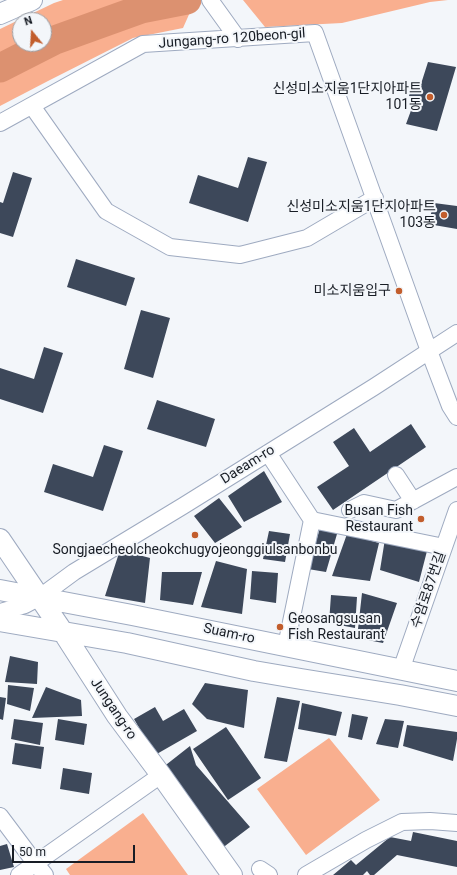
<!DOCTYPE html>
<meta charset="utf-8">
<style>
body{margin:0}
#map{position:relative;width:457px;height:875px;overflow:hidden;background:#f3f6fa;font-family:Roboto,sans-serif}
canvas{display:block}
.north{position:absolute;left:12px;top:12px;width:40px;height:40px;box-sizing:border-box;background:#f3f6fa;border:1px solid #9b9fa5;border-radius:50%;rotate:342deg;font-size:11px;font-weight:700;line-height:16px;text-align:center;color:#181d25}
.north::after{content:'';display:block;margin:auto;width:14px;height:18px;background:#c25d2c;clip-path:polygon(50% 0,100% 100%,50% 72%,0 100%)}
.scale{position:absolute;left:12px;top:845px;width:123px;height:18px;box-sizing:border-box;border:2px solid #181d25;border-top:0;padding-left:5px;font-size:12px;line-height:14px;white-space:nowrap;color:#181d25;-webkit-text-stroke:3px #f3f6fa;paint-order:stroke}
</style>
<div id="map">
<canvas width="457" height="875"></canvas>
<div class="north">N</div>
<div class="scale">50 m</div>
</div>
<script>
const ctx = document.querySelector('canvas').getContext('2d');
ctx.lineJoin = 'round';
function fillPath(path, color) { ctx.fillStyle = color; ctx.fill(path, 'evenodd'); }
const shape = rows => new Path2D(rows.map(r => 'M' + r).join(''));
function stroke(path, color, width, dash) { ctx.strokeStyle = color; ctx.lineWidth = width; ctx.lineCap = dash ? 'butt' : 'round'; ctx.setLineDash(dash || []); ctx.stroke(path); }
function drawText(font, color, halo, rows, align = 'center') {
  ctx.font = font + ' Roboto,"Noto Sans KR",sans-serif'; ctx.lineWidth = 4; ctx.setLineDash([]); ctx.textBaseline = 'middle'; ctx.strokeStyle = halo; ctx.fillStyle = color; for (const [text, x, y, turn = 0] of rows) {
    ctx.save(); ctx.translate(x, y); ctx.rotate((+turn || 0) * Math.PI / 180); ctx.textAlign = isNaN(turn) ? turn : align; if (halo) ctx.strokeText(text, 0, 0); ctx.fillText(text, 0, 0); ctx.restore();
  }
}
fillPath(shape([
 [63,0,184,0,191,10,183,28,133,38,48,81,0,106,0,29,54,3],
 [20,20,44,20,44,44,20,44],
 [243,0,448,0,430,2,342,23,265,27],
 [329,738,380,800,306,855,257,789],
 [143,813,188,875,70,875,66,869]
]), '#f9af8f');
stroke(shape([
 [0,68,55,40,141,9,187,0]
]), '#dc9170', 29);
fillPath(shape([
 [428,62,456,67,437,131,406,124,416,97,409,96,413,83,421,84],
 [248,157,267,162,248,222,189,203,198,175,238,188],
 [13,172,32,178,13,237,0,233,0,202,3,203],
 [434,203,457,206,457,229,428,224],
 [76,259,135,278,126,306,67,287],
 [141,310,170,318,153,378,124,369],
 [44,347,63,353,43,413,0,399,0,368,34,379],
 [157,400,215,419,206,447,147,429],
 [411,424,426,447,333,510,317,487,349,466,333,442,354,428,370,452],
 [104,445,123,451,103,511,44,492,53,464,93,477],
 [264,471,282,502,244,522,228,496],
 [219,498,242,527,215,543,194,516],
 [320,528,337,534,326,572,308,569],
 [269,531,290,534,285,562,263,559],
 [347,534,379,543,370,581,332,576],
 [385,539,427,551,419,582,380,570],
 [120,550,150,558,145,603,105,596],
 [216,561,247,569,242,614,201,607],
 [252,571,278,573,276,603,250,599],
 [162,572,202,572,193,605,160,600],
 [362,593,397,603,383,643,357,638],
 [331,595,357,597,355,628,329,623],
 [10,656,38,662,37,684,5,682],
 [205,683,248,690,244,728,207,719,192,704],
 [8,685,34,688,30,711,7,704],
 [46,687,81,700,82,716,32,718],
 [0,697,6,698,3,720,0,719],
 [277,697,300,701,287,762,264,758],
 [302,703,342,712,336,736,298,729],
 [155,707,163,721,184,709,197,731,155,755,134,719],
 [352,714,368,717,362,740,348,737],
 [14,719,43,723,40,745,11,739],
 [58,719,87,724,84,745,55,740],
 [385,719,404,721,398,748,376,744],
 [407,725,457,732,457,739,453,761,403,746],
 [226,727,261,778,228,800,193,749],
 [15,743,44,747,41,769,12,764],
 [190,746,196,765,250,827,221,849,162,768],
 [63,768,92,773,89,794,60,789],
 [413,832,457,841,457,867,397,855,374,875,370,875,367,871,363,875,333,875,351,860,356,865,390,837,411,841],
 [7,844,14,867,0,870,0,846]
]), '#3d485a');
const minor = shape([
 [210,0,238,39],
 [32,106,106,211,170,247,240,255,307,238,375,198],
 [0,123,143,44,315,33,429,351,450,406,457,417],
 [268,453,312,520,286,646],
 [396,475,413,501],
 [350,510,364,503,396,510,457,477],
 [312,520,444,547],
 [0,612,25,605,40,597,74,572,183,506,374,387,457,333],
 [401,670,457,510],
 [0,816,36,864,45,875],
 [260,869,269,875],
 [19,875,161,775],
 [306,875,366,840,402,822,430,821,457,823]
]);
const major = shape([
 [0,14,32,0],
 [0,539,63,632,117,716,161,775,232,875],
 [0,590,132,615,457,681],
 [0,621,127,643,254,671,301,679,400,695,457,706]
]);
stroke(minor, '#9eaac0', 18);
stroke(major, '#9eaac0', 22);
stroke(minor, '#fff', 16);
stroke(major, '#fff', 20);
for (const [x, y, r, color] of [
 [430,97,4,"#c25d2c"],
 [444,215,4,"#c25d2c"],
 [399,291,4,"#c25d2c"],
 [421,519,4,"#c25d2c"],
 [195,535,4,"#c25d2c"],
 [280,627,4,"#c25d2c"]
]) { const dot = new Path2D(); dot.arc(x, y, r, 0, 2 * Math.PI); ctx.fillStyle = color; ctx.fill(dot); stroke(dot, '#f3f6fa', 1.5); }
drawText('14px', '#181d25', '#f3f6fa', [
 ["Jungang-ro 120beon-gil",232,39,-4],
 ["Daeam-ro",248,465,-32],
 ["수암로87번길",429,590,-71],
 ["Suam-ro",229,634,12],
 ["Jungang-ro",113,709,56]
]);
drawText('14px', '#181d25', '#f3f6fa', [
 ["신성미소지움1단지아파트",422,89],
 ["101동",422,105],
 ["신성미소지움1단지아파트",436,207],
 ["103동",436,223],
 ["미소지움입구",391,291],
 ["Busan Fish",413,511],
 ["Restaurant",413,527],
 ["Songjaecheolcheokchugyojeonggiulsanbonbu",195,550,"center"],
 ["Geosangsusan",288,619,"left"],
 ["Fish Restaurant",288,635,"left"]
], 'right');
</script>
